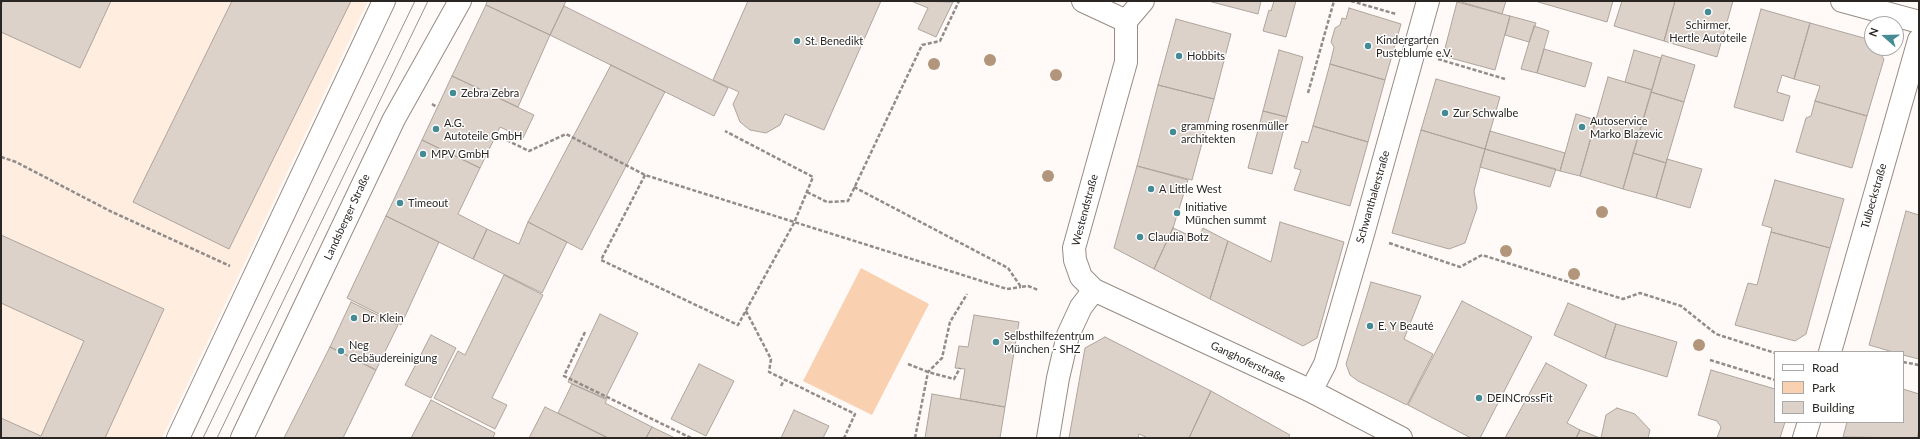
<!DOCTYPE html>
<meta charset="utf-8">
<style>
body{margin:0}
#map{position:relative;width:1920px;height:439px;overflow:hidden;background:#fffaf7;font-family:Lato,sans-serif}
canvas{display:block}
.frame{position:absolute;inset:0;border:2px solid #2a2623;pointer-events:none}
.legend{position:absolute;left:1774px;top:351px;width:130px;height:72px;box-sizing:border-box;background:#fff;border:1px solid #aaa8a7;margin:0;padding:5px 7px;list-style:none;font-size:12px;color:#2a2623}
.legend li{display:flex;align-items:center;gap:8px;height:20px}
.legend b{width:20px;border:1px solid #aaa8a7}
.north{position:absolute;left:1864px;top:16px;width:40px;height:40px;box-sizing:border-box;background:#fff;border:1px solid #aaa8a7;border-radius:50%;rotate:290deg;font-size:11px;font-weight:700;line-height:16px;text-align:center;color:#2a2623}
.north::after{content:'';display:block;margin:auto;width:14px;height:18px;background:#458b96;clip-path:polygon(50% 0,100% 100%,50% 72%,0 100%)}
</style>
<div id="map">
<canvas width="1920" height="439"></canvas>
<div class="frame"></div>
<ul class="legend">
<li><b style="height:5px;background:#fff"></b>Road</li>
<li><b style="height:11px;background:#f9d0b0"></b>Park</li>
<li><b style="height:11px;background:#ddd2ca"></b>Building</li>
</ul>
<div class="north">N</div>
</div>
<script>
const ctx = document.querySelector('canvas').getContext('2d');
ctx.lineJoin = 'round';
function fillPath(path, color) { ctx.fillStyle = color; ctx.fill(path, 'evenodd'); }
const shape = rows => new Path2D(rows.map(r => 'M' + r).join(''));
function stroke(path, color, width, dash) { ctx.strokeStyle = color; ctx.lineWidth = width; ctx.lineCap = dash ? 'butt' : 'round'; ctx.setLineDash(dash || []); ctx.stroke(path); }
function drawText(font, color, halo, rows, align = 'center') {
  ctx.font = font + ' Lato,sans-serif'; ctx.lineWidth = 3; ctx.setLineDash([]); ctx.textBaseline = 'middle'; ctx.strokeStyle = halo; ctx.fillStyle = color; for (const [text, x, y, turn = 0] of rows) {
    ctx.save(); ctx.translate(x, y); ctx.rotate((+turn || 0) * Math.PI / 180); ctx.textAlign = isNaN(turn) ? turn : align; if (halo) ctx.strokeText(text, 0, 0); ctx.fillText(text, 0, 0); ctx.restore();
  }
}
fillPath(shape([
 [1,1,368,1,162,438,1,438]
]), '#ffede0');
fillPath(shape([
 [861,268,929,304,872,415,803,381]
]), '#f9d0b0');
const building = shape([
 [3,1,111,1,80,68,1,32,1,5,3,1],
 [232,1,351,1,229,249,133,202,232,1],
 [487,1,566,1,550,35,486,5,487,1],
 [748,1,881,1,824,130,785,114,780,125,766,133,750,130,740,122,733,104,739,92,713,80,748,1],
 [911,1,953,2,936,37,918,29,928,8,911,1],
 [1208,1,1261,1,1258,14,1208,1],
 [1274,1,1296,1,1286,37,1263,31,1269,10,1271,11,1274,1],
 [1458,1,1506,1,1502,14,1458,1],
 [1535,1,1613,1,1607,22,1535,1],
 [1622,1,1675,1,1664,41,1614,26,1622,1],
 [1675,1,1733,1,1717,57,1664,41,1675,1],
 [1457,2,1510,16,1495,70,1443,56,1457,2],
 [486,5,550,35,518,107,452,76,486,5],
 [564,6,728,88,714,116,550,35,564,6],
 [1349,8,1401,24,1385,80,1330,64,1334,47,1331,42,1335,28,1340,25,1342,18,1346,19,1349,8],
 [1761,9,1810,23,1794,79,1782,75,1777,92,1790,96,1783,121,1734,107,1761,9],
 [1510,16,1536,23,1529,42,1505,35,1510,16],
 [1176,19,1231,34,1214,99,1158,85,1176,19],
 [1810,23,1871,40,1872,48,1876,48,1884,59,1867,116,1815,101,1820,86,1794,79,1810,23],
 [1534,26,1549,31,1537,73,1521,69,1534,26],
 [1544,49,1592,63,1585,87,1537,73,1544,49],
 [1279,50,1303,57,1287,117,1263,111,1279,50],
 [1634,50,1661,58,1652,90,1625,82,1634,50],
 [1662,55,1695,65,1684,102,1651,92,1662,55],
 [1330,64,1385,80,1368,142,1313,126,1330,64],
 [611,65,665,92,582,250,528,222,611,65],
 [452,76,534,115,523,138,500,127,480,168,422,140,452,76],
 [1608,77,1652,90,1623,189,1580,176,1608,77],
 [1436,79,1500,97,1485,149,1421,130,1436,79],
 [1158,85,1214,99,1192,180,1137,166,1158,85],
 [1651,92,1684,102,1666,163,1633,153,1651,92],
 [1815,101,1867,116,1852,168,1796,152,1806,118,1811,116,1815,101],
 [1263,111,1287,117,1272,174,1248,168,1263,111],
 [1576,114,1596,120,1580,176,1560,171,1576,114],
 [1313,126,1368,142,1350,206,1294,190,1301,170,1294,168,1302,141,1308,143,1313,126],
 [1421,130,1485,149,1474,191,1477,208,1465,243,1449,249,1392,233,1421,130],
 [1490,131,1565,153,1560,171,1485,149,1490,131],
 [422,140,480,168,458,214,487,229,473,259,386,216,422,140],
 [1485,149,1556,169,1550,187,1480,167,1485,149],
 [1633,153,1666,163,1656,198,1623,189,1633,153],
 [1667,159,1702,169,1690,208,1656,198,1667,159],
 [1137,166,1188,180,1173,228,1154,269,1114,248,1137,166],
 [1775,180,1844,199,1830,248,1771,232,1772,228,1762,225,1775,180],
 [1906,211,1919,215,1919,359,1903,355,1903,352,1893,352,1869,345,1906,211],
 [386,216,439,242,401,325,347,298,386,216],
 [528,222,567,242,542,293,473,259,487,229,519,244,528,222],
 [1280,222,1344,242,1317,338,1303,346,1210,299,1228,241,1271,262,1280,222],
 [1173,228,1197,239,1203,228,1228,241,1210,299,1154,269,1173,228],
 [1771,232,1830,248,1806,334,1795,341,1735,325,1748,283,1757,285,1771,232],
 [1,235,164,309,105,438,1,438,1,418,41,436,84,341,1,303,1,235],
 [504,275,543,295,492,398,507,405,495,429,434,398,458,351,465,355,504,275],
 [1371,282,1421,296,1404,339,1433,354,1407,405,1358,381,1350,375,1346,364,1371,282],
 [1462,301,1532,337,1480,438,1471,438,1408,405,1462,301],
 [351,302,398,325,376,370,330,347,351,302],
 [1568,303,1616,324,1605,358,1554,335,1568,303],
 [600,314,638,333,605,399,568,382,600,314],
 [974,315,1019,322,1005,407,960,399,965,369,955,368,959,346,968,347,974,315],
 [1616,324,1677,342,1667,377,1605,358,1616,324],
 [431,335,456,348,431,398,405,385,431,335],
 [1105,337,1211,391,1189,438,1148,438,1139,434,1138,438,1069,438,1085,348,1105,337],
 [330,347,376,370,343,438,284,438,330,347],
 [1546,363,1587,385,1567,423,1580,430,1576,438,1505,438,1546,363],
 [699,364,734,381,706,436,671,419,699,364],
 [1711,370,1775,389,1775,422,1785,422,1780,438,1717,438,1721,427,1717,421,1698,415,1711,370],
 [572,384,607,399,605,403,652,427,646,438,608,438,558,413,572,384],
 [1903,389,1919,394,1919,430,1917,438,1843,437,1847,422,1903,422,1903,389],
 [1211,391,1290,435,1288,438,1189,438,1211,391],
 [932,394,1005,407,1000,438,925,438,932,394],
 [431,400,495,433,493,438,411,438,431,400],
 [545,407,592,430,608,438,529,438,545,407],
 [1617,408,1635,414,1650,430,1648,438,1601,438,1606,415,1617,408],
 [794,410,829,426,823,438,781,438,794,410],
 [652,427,675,438,646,438,652,427],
 [1580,430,1600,438,1576,438,1580,430]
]);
fillPath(building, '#ddd2ca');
stroke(building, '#aea49c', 1);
const minor = shape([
 [1083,1,1126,21],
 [1143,1,1126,21,1126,62,1074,248,1075,260,1081,277,1094,290,1311,391,1401,438],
 [1842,1,1919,22],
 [1830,352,1919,40],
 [1311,391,1325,364,1363,234,1428,1],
 [1048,438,1058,378,1068,335,1081,307,1094,290],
 [1804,438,1809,422]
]);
const secondary = shape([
 [178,438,384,1],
 [242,438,394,119,460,1]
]);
stroke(minor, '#968c84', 24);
stroke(secondary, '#968c84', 24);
stroke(shape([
 [1351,1,1396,14],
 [1438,59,1505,79],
 [1308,93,1334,1],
 [432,104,437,107],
 [496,135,529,151,566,134,645,175,1007,289,1021,287],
 [1,157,16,162,110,211,230,266],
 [645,175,601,260,738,325,794,223,813,177,725,131],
 [854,187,1008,268,1021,287,1028,286,1038,290],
 [807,192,827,202,848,201,922,45,940,41,959,1],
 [1389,243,1460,267,1482,255,1623,299,1640,293,1681,306,1716,334,1775,353],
 [746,311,771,359,769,372,855,414,844,438],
 [585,332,564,376,691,438],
 [1710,360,1775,380],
 [1903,362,1919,365],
 [908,364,928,372,954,379,960,368],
 [781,386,784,380],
 [915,438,928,372,942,358,950,322,967,294]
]), '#918c89', 2.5, [4, 2]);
stroke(minor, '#fff', 22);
stroke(secondary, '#fff', 22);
stroke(shape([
 [203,438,415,1],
 [217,438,428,1]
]), '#979390', 1);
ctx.fillStyle = '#b2957b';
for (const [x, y] of [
 [990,60],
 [934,64],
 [1056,75],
 [1048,176],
 [1602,212],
 [1506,251],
 [1574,274],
 [1699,345]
]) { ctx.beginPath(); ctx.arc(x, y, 6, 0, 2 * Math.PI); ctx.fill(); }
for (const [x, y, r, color] of [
 [1708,12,4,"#458b96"],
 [797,41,4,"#458b96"],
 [1368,46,4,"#458b96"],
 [1179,56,4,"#458b96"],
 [453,93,4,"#458b96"],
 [1445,113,4,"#458b96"],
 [1582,127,4,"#458b96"],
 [436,129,4,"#458b96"],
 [1173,132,4,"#458b96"],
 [423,154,4,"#458b96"],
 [1151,189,4,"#458b96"],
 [400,203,4,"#458b96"],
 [1177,213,4,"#458b96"],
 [1140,237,4,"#458b96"],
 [354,318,4,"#458b96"],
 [1370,326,4,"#458b96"],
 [996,342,4,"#458b96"],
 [341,351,4,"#458b96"],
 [1479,398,4,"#458b96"]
]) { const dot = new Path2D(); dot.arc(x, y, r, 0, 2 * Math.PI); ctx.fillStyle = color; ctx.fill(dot); stroke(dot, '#fff', 1.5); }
drawText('11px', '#2a2623', '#fff', [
 ["Schirmer,",1708,25,"center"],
 ["Hertle Autoteile",1708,38,"center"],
 ["Kindergarten",1376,40],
 ["Pusteblume e.V.",1376,53],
 ["St. Benedikt",805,41],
 ["Hobbits",1187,56],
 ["Zebra Zebra",461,93],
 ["Zur Schwalbe",1453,113],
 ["Autoservice",1590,121],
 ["Marko Blazevic",1590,134],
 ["A.G.",444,123],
 ["Autoteile GmbH",444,136],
 ["gramming rosenmüller",1181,126],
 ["architekten",1181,139],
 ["MPV GmbH",431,154],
 ["A Little West",1159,189],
 ["Timeout",408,203],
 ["Initiative",1185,207],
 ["München summt",1185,220],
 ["Claudia Botz",1148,237],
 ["Dr. Klein",362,318],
 ["E. Y Beauté",1378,326],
 ["Selbsthilfezentrum",1004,336],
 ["München - SHZ",1004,349],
 ["Neg",349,345],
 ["Gebäudereinigung",349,358],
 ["DEINCrossFit",1487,398]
], 'left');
drawText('11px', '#2a2623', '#fff', [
 ["Tulbeckstraße",1874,196,-74],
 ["Schwanthalerstraße",1373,197,-74],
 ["Westendstraße",1085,210,-75],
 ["Landsberger Straße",347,217,-65],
 ["Ganghoferstraße",1248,362,25]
]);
</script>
